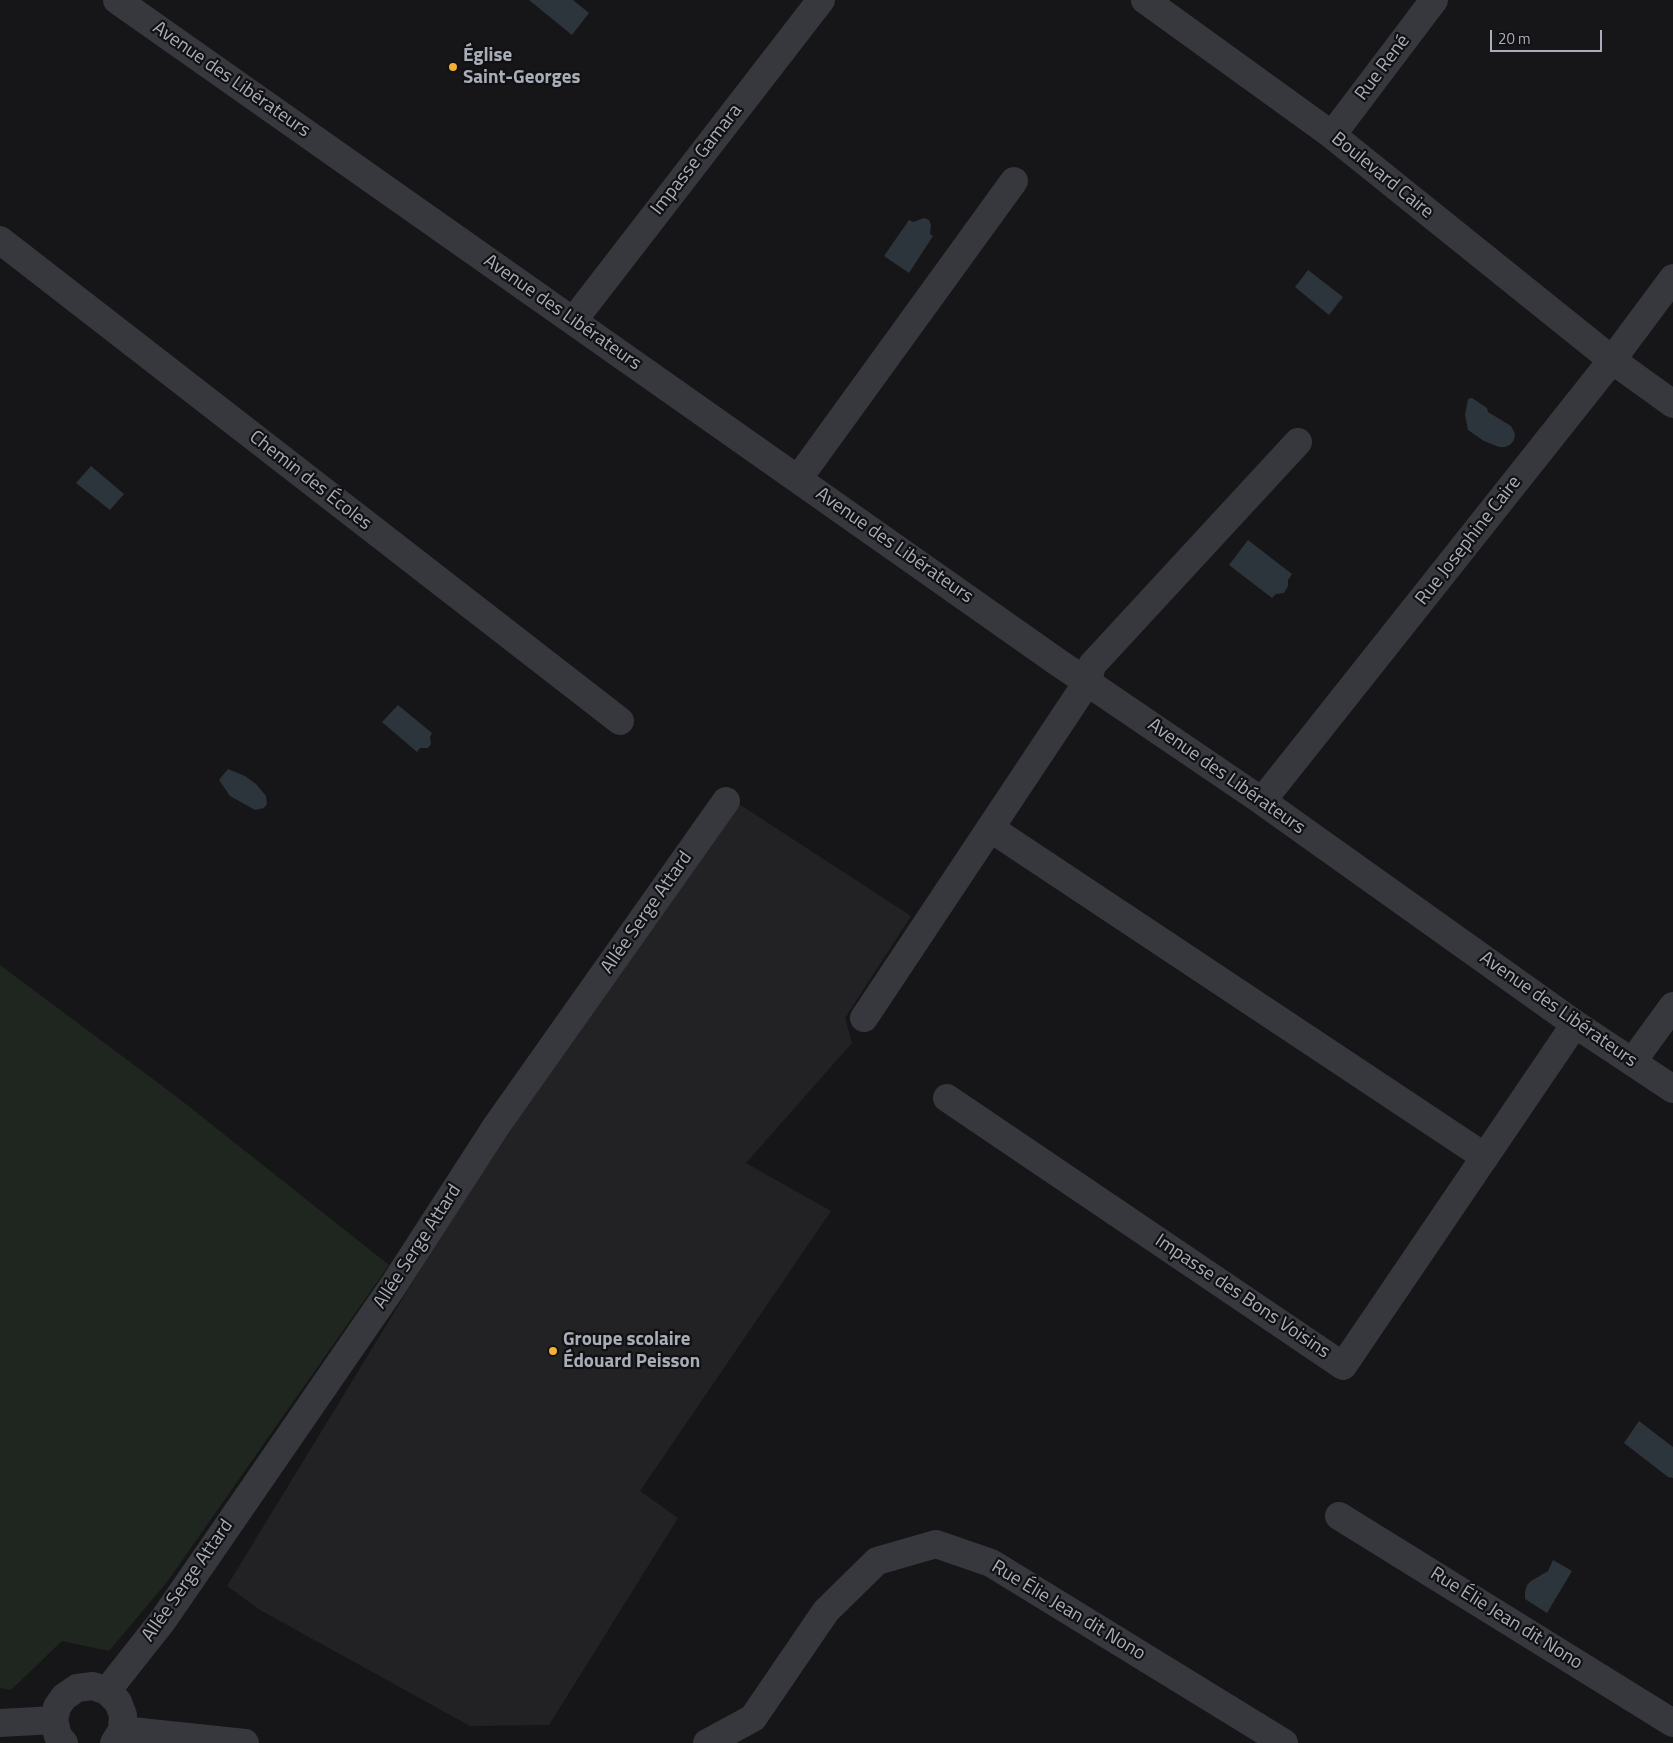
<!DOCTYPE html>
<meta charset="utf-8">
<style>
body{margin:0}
#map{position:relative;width:1673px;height:1743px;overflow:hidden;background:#161618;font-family:"Titillium Web",sans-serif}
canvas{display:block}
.scale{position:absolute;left:1490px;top:30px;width:112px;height:22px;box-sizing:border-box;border:2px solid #a8adb8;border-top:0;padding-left:6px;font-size:15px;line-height:18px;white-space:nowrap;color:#a8adb8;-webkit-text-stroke:4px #111113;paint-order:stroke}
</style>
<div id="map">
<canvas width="1673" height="1743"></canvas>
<div class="scale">20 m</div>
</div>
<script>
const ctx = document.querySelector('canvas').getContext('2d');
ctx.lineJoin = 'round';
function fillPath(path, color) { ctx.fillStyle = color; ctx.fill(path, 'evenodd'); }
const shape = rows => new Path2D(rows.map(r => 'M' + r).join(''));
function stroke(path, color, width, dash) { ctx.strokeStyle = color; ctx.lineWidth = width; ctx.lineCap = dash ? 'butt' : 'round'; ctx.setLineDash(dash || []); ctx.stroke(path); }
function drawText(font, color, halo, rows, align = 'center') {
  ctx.font = font + ' "Titillium Web",sans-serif'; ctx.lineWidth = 4.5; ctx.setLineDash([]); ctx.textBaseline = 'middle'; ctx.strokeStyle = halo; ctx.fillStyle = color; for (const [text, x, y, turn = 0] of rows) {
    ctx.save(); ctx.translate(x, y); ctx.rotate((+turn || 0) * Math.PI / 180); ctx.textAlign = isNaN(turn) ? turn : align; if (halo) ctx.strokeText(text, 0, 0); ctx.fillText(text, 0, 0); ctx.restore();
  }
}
fillPath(shape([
 [739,804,911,916,845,1018,852,1043,746,1163,831,1211,640,1491,678,1518,549,1725,470,1726,260,1610,227,1586,483,1167]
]), '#222225');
fillPath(shape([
 [0,965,177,1097,389,1265,167,1582,109,1651,62,1641,11,1690,0,1688]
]), '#1e261f');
fillPath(shape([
 [573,0,589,13,572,35,529,0],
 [924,218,929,220,931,225,930,234,933,236,909,273,884,256,909,220,913,222],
 [1308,270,1343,297,1329,315,1295,287],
 [1472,398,1487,408,1488,412,1511,426,1515,434,1514,440,1510,445,1505,447,1499,447,1484,441,1468,430,1465,415,1468,399],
 [91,466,124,494,110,510,76,483],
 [1248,540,1292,574,1288,580,1288,586,1284,593,1276,594,1272,598,1229,565],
 [398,705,432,733,430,737,431,744,428,748,420,748,417,752,382,722],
 [228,769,245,776,256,784,266,796,267,804,264,808,255,810,230,796,219,780],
 [1639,1421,1673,1447,1673,1478,1668,1477,1624,1443],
 [1553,1560,1572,1571,1547,1613,1525,1599,1525,1592,1527,1585,1531,1581,1548,1571]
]), '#2c353c');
stroke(shape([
 [117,0,1056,661,1262,801,1575,1024,1673,1089],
 [1145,0,1332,135,1612,360,1673,404],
 [1332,135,1434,0],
 [0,240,620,721],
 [573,321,821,0],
 [798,479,1014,181],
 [1262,801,1612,360,1673,278],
 [990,828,1485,1157],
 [864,1018,1088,681,1092,665,1298,442],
 [1633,1061,1673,1006],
 [947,1098,1343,1366,1575,1024],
 [1339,1516,1673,1723],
 [107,1691,163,1620,393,1286,497,1125,726,801],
 [0,1723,54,1720],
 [122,1730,245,1743],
 [64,1743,58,1736,54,1720,57,1707,64,1697,77,1688,93,1686,107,1691,118,1702,123,1715,122,1730,114,1743],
 [707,1743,753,1718,826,1611,877,1561,936,1544,991,1563,1284,1743]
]), '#37383d', 28);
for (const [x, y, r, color] of [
 [453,67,5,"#f2b134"],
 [553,1351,5,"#f2b134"]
]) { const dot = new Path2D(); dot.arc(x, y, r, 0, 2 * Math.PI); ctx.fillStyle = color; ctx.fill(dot); stroke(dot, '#111113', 2); }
drawText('bold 19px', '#a8adb8', '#111113', [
 ["Église",463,56],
 ["Saint-Georges",463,78],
 ["Groupe scolaire",563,1340],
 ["Édouard Peisson",563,1362]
], 'left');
drawText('19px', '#a8adb8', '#111113', [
 ["Rue René",1383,68,-53],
 ["Avenue des Libérateurs",231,80,35],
 ["Impasse Gamara",697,160,-52],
 ["Boulevard Caire",1382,176,39],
 ["Avenue des Libérateurs",562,313,35],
 ["Chemin des Écoles",310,481,38],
 ["Rue Josephine Caire",1469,541,-52],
 ["Avenue des Libérateurs",894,546,35],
 ["Avenue des Libérateurs",1226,777,35],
 ["Allée Serge Attard",647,913,-55],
 ["Avenue des Libérateurs",1558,1010,35],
 ["Allée Serge Attard",418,1247,-57],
 ["Impasse des Bons Voisins",1242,1297,34],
 ["Allée Serge Attard",188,1581,-55],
 ["Rue Élie Jean dit Nono",1068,1611,31],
 ["Rue Élie Jean dit Nono",1506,1619,32]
]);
</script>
